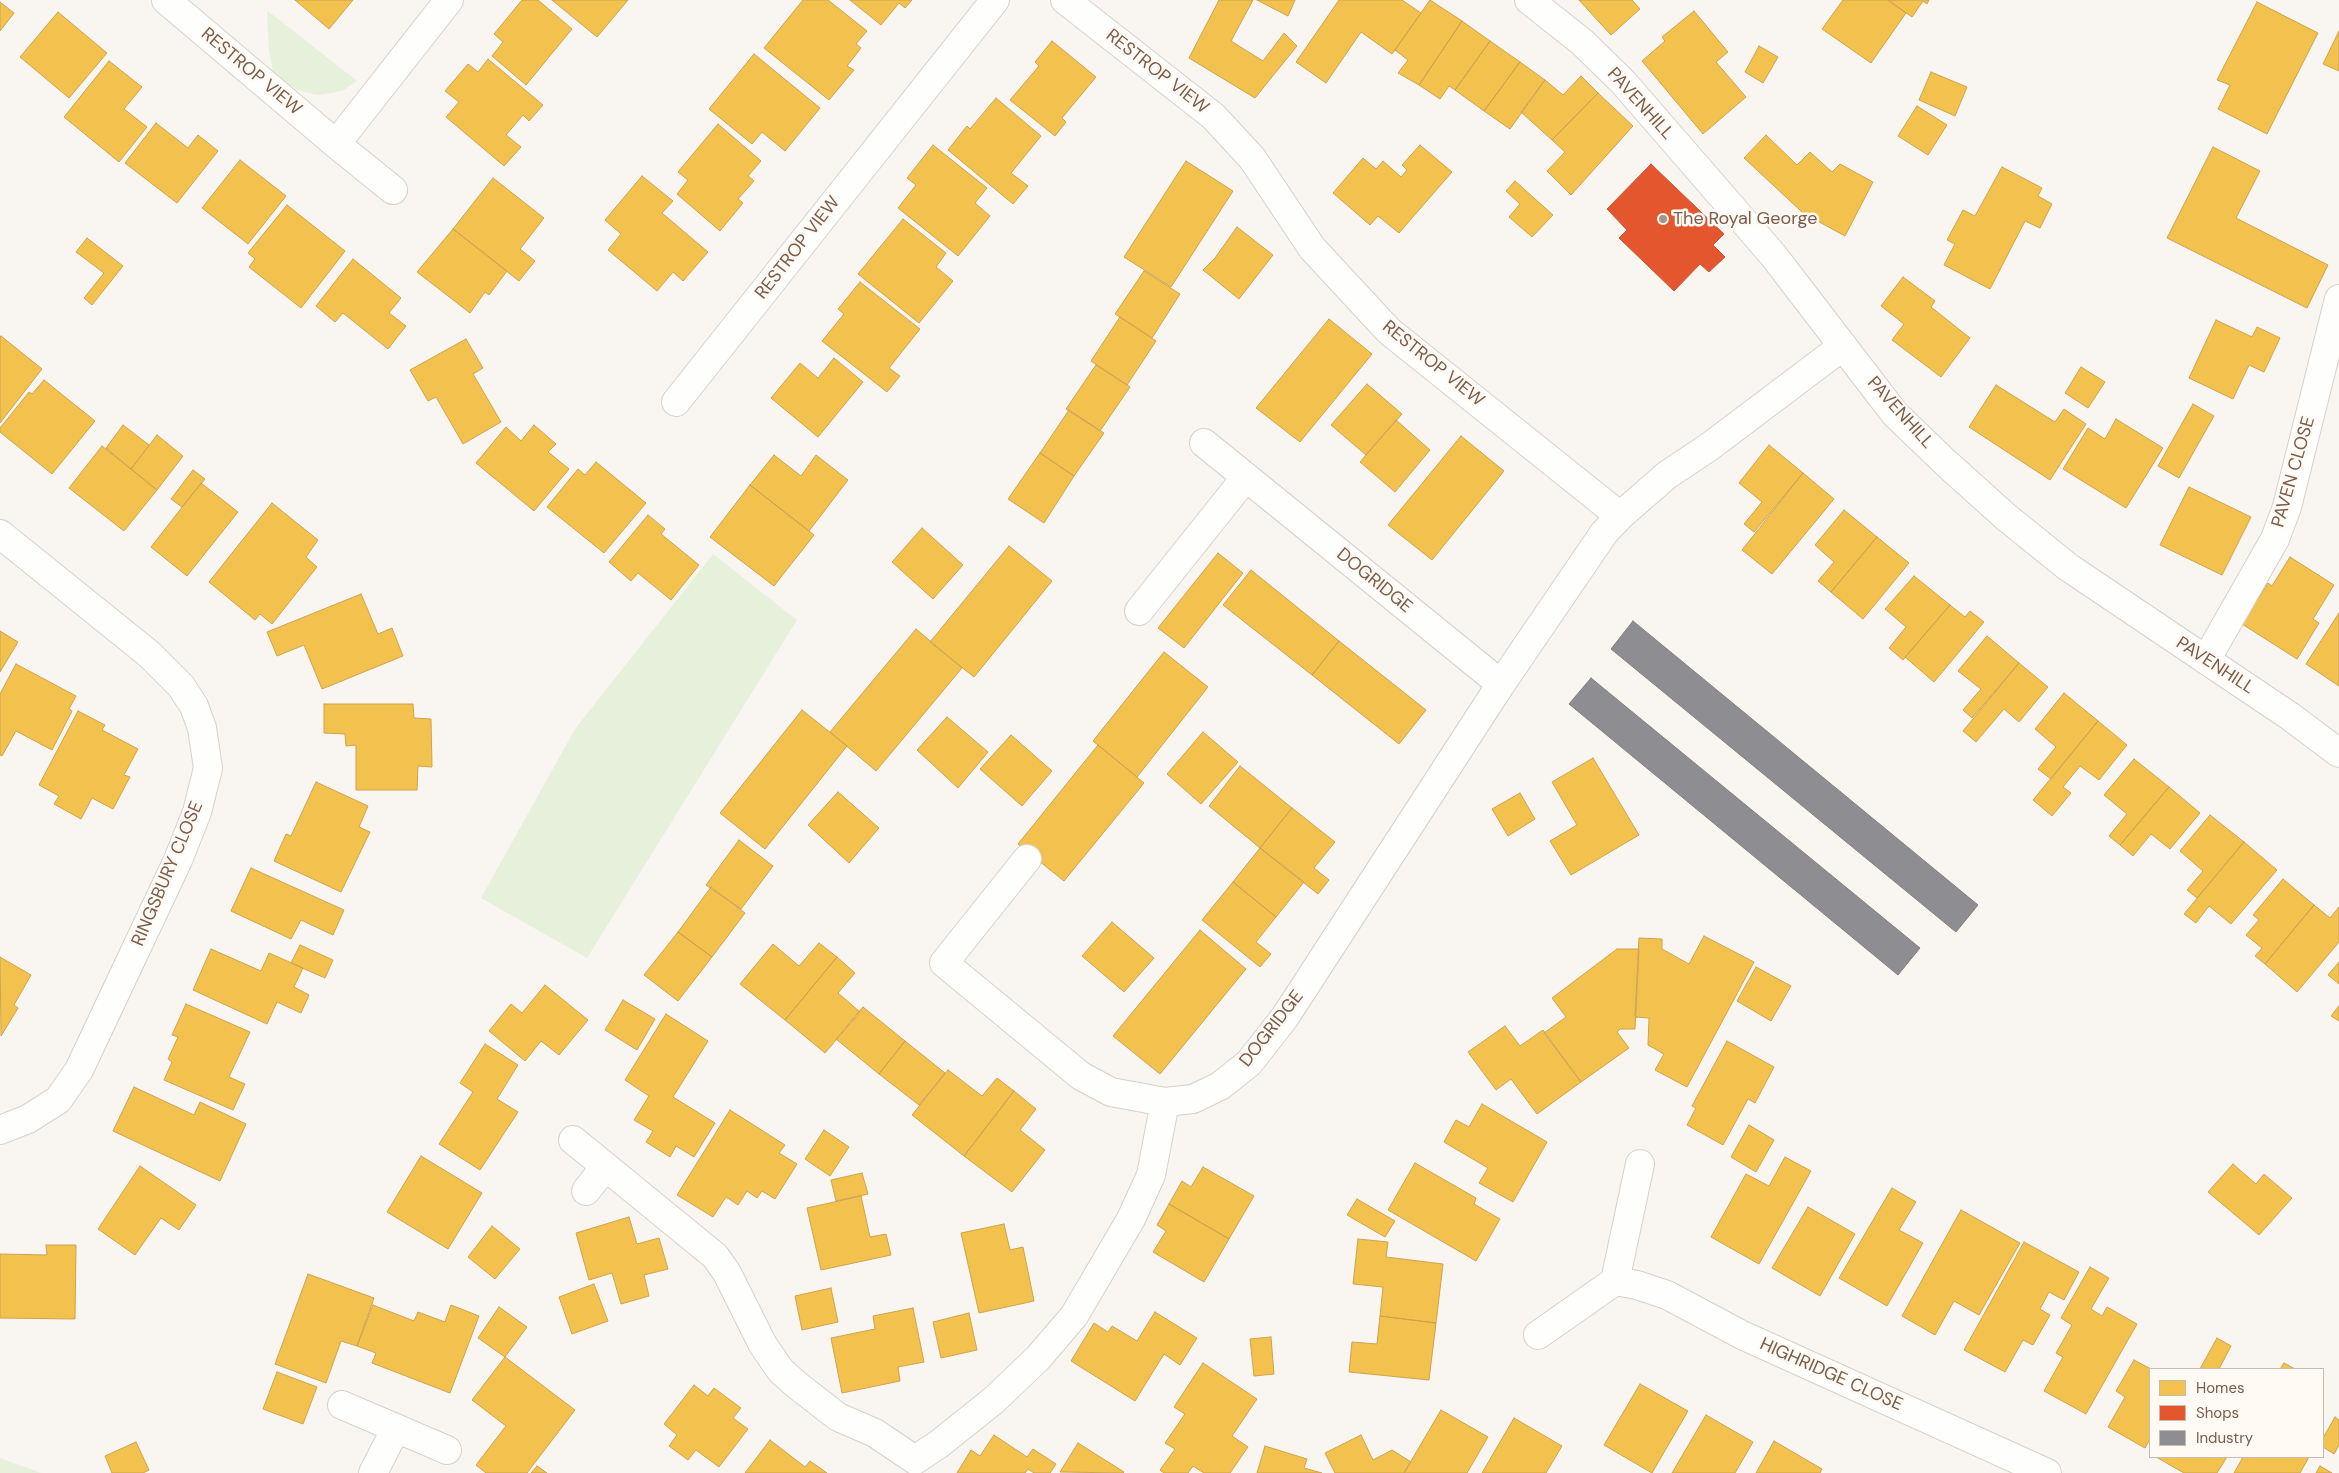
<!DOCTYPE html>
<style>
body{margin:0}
#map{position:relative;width:2339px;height:1473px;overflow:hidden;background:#f9f5f0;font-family:"DM Sans",sans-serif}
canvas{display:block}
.legend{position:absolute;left:2149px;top:1368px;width:175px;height:90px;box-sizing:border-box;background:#fffaf3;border:1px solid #cabbb1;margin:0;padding:6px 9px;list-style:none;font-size:15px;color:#7a5c4d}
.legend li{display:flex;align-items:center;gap:10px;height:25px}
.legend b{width:25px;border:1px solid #cabbb1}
</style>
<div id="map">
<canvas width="2339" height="1473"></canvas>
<ul class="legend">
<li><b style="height:14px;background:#f2c14e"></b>Homes</li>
<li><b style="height:14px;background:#e4572e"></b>Shops</li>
<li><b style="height:14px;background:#8d8d92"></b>Industry</li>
</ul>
</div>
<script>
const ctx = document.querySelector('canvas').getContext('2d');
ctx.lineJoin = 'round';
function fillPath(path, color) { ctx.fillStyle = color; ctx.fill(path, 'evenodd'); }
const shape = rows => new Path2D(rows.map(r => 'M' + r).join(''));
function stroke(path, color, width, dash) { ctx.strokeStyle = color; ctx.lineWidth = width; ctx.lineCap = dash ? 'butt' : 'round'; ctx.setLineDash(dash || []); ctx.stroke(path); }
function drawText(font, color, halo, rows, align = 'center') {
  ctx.font = font + ' "DM Sans",sans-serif'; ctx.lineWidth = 5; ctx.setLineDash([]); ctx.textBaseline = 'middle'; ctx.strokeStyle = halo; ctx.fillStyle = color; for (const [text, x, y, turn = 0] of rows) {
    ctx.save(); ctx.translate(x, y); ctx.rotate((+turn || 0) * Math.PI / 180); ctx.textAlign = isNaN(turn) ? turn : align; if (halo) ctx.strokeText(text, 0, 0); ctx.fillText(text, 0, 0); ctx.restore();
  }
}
fillPath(shape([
 [267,11,273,15,357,81,342,91,318,95,297,90,274,77,269,51],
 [713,554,797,620,587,958,481,898,575,729],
 [0,1458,41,1473,0,1473]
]), '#e7f0db');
const homes = shape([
 [295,0,353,0,329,29,295,0],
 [522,0,538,0,572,29,526,85,492,56,503,42,494,34,522,0],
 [552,0,628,0,597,37,552,0],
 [803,0,828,0,867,31,856,44,861,48,847,66,854,70,829,100,764,48,803,0],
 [850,0,912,0,905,8,899,3,881,25,850,0],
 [1219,0,1253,0,1231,41,1263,61,1284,33,1297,46,1255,98,1189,58,1219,0],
 [1257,0,1295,0,1288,16,1257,0],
 [1339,0,1402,0,1421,13,1392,54,1361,32,1326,83,1296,62,1339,0],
 [1430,0,1462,21,1419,85,1398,73,1408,60,1395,50,1430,0],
 [1579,0,1632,0,1640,9,1611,35,1579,0],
 [1843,0,1888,0,1906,13,1871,63,1822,29,1843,0],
 [1888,0,1929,0,1927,4,1923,1,1912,17,1888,0],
 [0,2,14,13,0,31,0,2],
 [2257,2,2318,33,2267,134,2218,109,2230,85,2217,80,2257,2],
 [1694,11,1728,52,1716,62,1746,97,1703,134,1642,61,1665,41,1662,37,1694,11],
 [58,12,107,53,69,98,20,57,58,12],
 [1462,21,1490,41,1455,90,1449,86,1440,99,1419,85,1462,21],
 [2339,31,2339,71,2323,64,2339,31],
 [1052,41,1096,77,1062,118,1066,122,1055,136,1010,100,1039,66,1035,62,1052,41],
 [1490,41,1520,62,1484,111,1455,90,1490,41],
 [1759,46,1778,57,1763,83,1745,72,1759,46],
 [754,54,820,108,785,151,762,132,752,144,709,109,754,54],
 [488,59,543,105,529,121,523,115,506,135,521,147,504,166,446,117,459,102,445,91,468,64,478,72,488,59],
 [109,61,142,87,124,109,147,127,119,162,64,117,109,61],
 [1520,62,1545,80,1510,129,1484,111,1520,62],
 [1931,72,1967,87,1955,116,1919,100,1931,72],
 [1581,76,1598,93,1552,140,1521,112,1545,80,1563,95,1581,76],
 [1598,93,1633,126,1571,195,1547,171,1565,152,1552,140,1598,93],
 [996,98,1041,136,1011,173,1028,186,1013,204,948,150,967,126,970,129,996,98],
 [1917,106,1947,125,1928,155,1898,136,1917,106],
 [156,123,188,148,198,135,218,151,177,203,125,163,156,123],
 [718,124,761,161,748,176,754,181,738,199,743,203,720,231,677,194,688,180,678,172,718,124],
 [1766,135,1797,165,1810,152,1832,172,1840,164,1873,182,1845,236,1803,213,1744,158,1766,135],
 [933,145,987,188,975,203,990,216,958,256,898,208,916,185,907,178,933,145],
 [1420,145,1452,172,1399,233,1378,216,1370,225,1333,193,1363,158,1376,169,1383,161,1401,177,1407,170,1402,165,1420,145],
 [2213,147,2260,171,2236,218,2328,265,2307,308,2167,238,2213,147],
 [240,160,286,196,248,244,202,208,240,160],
 [1186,161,1233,191,1171,287,1124,257,1186,161],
 [2002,167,2042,188,2038,196,2052,204,2040,228,2025,221,1990,289,1944,265,1955,244,1947,240,1963,210,1975,216,2002,167],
 [642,176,673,201,662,213,708,252,683,281,673,272,657,291,608,250,621,234,605,220,642,176],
 [493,178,544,218,520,249,535,261,519,281,453,229,493,178],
 [1515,181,1553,215,1532,237,1509,217,1520,204,1506,191,1515,181],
 [287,205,345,251,301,308,249,267,255,259,248,253,287,205],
 [903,219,946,253,936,267,953,281,919,323,858,274,903,219],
 [1237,227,1273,255,1239,299,1203,270,1215,258,1237,227],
 [453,229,507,271,489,295,485,292,470,313,417,272,453,229],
 [87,238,123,266,92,305,84,298,104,273,76,252,87,238],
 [353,259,401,298,389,313,406,326,388,349,343,313,335,322,316,306,353,259],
 [1144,271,1180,294,1152,338,1115,314,1144,271],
 [1903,277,1935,301,1931,307,1970,338,1941,377,1892,340,1904,324,1881,306,1903,277],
 [860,282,920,329,889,368,900,376,887,392,822,341,844,314,838,309,860,282],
 [1120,317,1156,341,1127,385,1091,361,1120,317],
 [1329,319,1372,354,1300,442,1256,408,1329,319],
 [2216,320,2252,337,2257,327,2280,338,2264,372,2249,365,2233,399,2189,378,2216,320],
 [1,336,42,369,0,423,0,337,1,336],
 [466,339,483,368,473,374,501,422,463,444,436,397,428,401,410,370,466,339],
 [834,358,863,382,818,437,771,398,800,363,818,378,834,358],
 [1096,365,1130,387,1100,431,1066,409,1096,365],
 [2081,367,2105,382,2088,408,2065,393,2081,367],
 [44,380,95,421,52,474,0,432,0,428,29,392,32,394,44,380],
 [1367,384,1402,414,1366,455,1331,425,1367,384],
 [1996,385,2055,422,2064,409,2086,424,2050,480,1969,427,1996,385],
 [2193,404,2214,416,2179,478,2158,466,2193,404],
 [1069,410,1104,433,1074,476,1040,453,1069,410],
 [2116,419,2163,448,2126,508,2063,469,2088,428,2105,439,2116,419],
 [1396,420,1430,450,1395,492,1360,462,1396,420],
 [123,425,149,445,131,469,106,448,123,425],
 [534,425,556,444,548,452,569,469,534,511,476,463,506,427,521,441,534,425],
 [157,435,183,456,157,490,131,469,157,435],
 [1461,436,1504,471,1432,560,1388,525,1461,436],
 [1769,445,1803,473,1754,532,1744,524,1762,502,1739,483,1769,445],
 [102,446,157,490,124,531,69,488,102,446],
 [1040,453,1074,476,1044,523,1008,499,1040,453],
 [774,455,801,476,816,455,848,480,809,531,750,485,774,455],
 [596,462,646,503,604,553,547,507,578,469,585,475,596,462],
 [193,470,205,479,182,507,171,499,193,470],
 [1803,473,1834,499,1772,574,1742,550,1803,473],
 [201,483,238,512,187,576,151,547,201,483],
 [750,485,814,535,774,586,710,537,750,485],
 [2189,487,2251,517,2222,575,2160,545,2189,487],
 [272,503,318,540,306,557,317,567,272,624,260,614,255,620,209,582,272,503],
 [1844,510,1877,537,1831,592,1818,581,1834,562,1815,545,1844,510],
 [648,515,665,529,661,534,699,565,671,600,638,573,631,581,609,562,648,515],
 [922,528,963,565,933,599,892,562,922,528],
 [1877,537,1909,563,1863,619,1831,592,1877,537],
 [1009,546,1052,581,974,677,930,642,1009,546],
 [1218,553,1243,573,1184,648,1158,628,1218,553],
 [2290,557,2334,585,2313,619,2319,623,2297,659,2242,624,2268,583,2272,586,2290,557],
 [1251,570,1339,641,1312,675,1223,605,1251,570],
 [1914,576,1950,605,1903,660,1889,648,1906,627,1885,609,1914,576],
 [361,594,378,634,392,628,403,656,322,689,304,645,277,656,267,632,361,594],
 [1950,605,1965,617,1970,611,1984,622,1934,682,1905,657,1950,605],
 [2339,613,2339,686,2306,664,2339,613],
 [916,629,962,668,876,771,830,732,916,629],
 [0,631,18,642,0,672,0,631],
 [1987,636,2019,663,1972,718,1963,710,1981,689,1958,671,1987,636],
 [1339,641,1426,710,1399,744,1312,675,1339,641],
 [1164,652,1208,687,1137,777,1093,741,1164,652],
 [2019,663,2048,687,2019,722,2004,709,1976,742,1963,731,2019,663],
 [16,664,76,696,69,709,72,711,52,750,16,731,2,756,0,755,0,694,16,664],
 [2064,693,2098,721,2051,779,2038,769,2056,747,2035,729,2064,693],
 [324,704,413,704,414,718,431,719,432,767,418,766,417,790,356,790,356,745,346,746,345,734,324,733,324,704],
 [802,710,847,746,765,849,720,813,802,710],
 [78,711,105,725,102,730,138,749,124,775,130,777,113,809,92,798,81,819,54,804,59,796,39,785,78,711],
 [947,717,988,752,958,788,917,750,947,717],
 [2098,721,2127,745,2099,780,2080,766,2063,787,2071,793,2052,816,2033,800,2098,721],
 [1203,732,1238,762,1201,804,1167,774,1203,732],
 [1011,735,1052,771,1022,806,980,769,1011,735],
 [1098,745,1144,783,1064,881,1018,844,1098,745],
 [1593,758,1639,835,1571,875,1550,841,1577,825,1552,782,1593,758],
 [2134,759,2169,787,2120,845,2109,836,2127,814,2104,795,2134,759],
 [1240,766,1292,808,1260,848,1209,806,1240,766],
 [316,782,368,806,359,827,370,832,341,892,274,861,286,834,291,836,316,782],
 [2169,787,2200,813,2170,849,2151,834,2133,856,2120,845,2169,787],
 [838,792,879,828,849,863,808,825,838,792],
 [1520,793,1535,819,1508,836,1492,809,1520,793],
 [1292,808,1335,842,1314,868,1329,880,1318,894,1260,848,1292,808],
 [2210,815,2244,842,2197,898,2187,890,2203,871,2180,851,2210,815],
 [739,840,773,866,741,909,706,885,739,840],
 [2244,842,2277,870,2231,924,2209,906,2196,923,2184,914,2244,842],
 [1260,848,1304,882,1276,917,1233,882,1260,848],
 [251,868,344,910,333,935,301,920,291,939,231,911,251,868],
 [2283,879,2314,905,2265,964,2255,956,2262,948,2246,935,2259,920,2253,915,2283,879],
 [1233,882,1276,917,1256,942,1271,954,1260,967,1202,920,1233,882],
 [711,887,745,913,712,957,678,932,711,887],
 [2314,905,2330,918,2339,907,2339,942,2297,992,2265,964,2314,905],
 [1112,922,1154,958,1124,992,1082,956,1112,922],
 [1200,930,1246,969,1160,1074,1113,1036,1200,930],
 [678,932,712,957,678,1001,644,975,678,932],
 [1704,936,1754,962,1687,1087,1655,1070,1664,1054,1648,1045,1649,1018,1635,1017,1639,938,1662,939,1662,949,1689,964,1704,936],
 [819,943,837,957,785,1020,740,984,773,944,799,966,819,943],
 [300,945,333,960,325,978,291,963,300,945],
 [211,949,261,971,269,953,303,968,294,987,309,995,301,1013,277,1002,267,1024,193,990,211,949],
 [1617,949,1639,949,1635,1029,1620,1029,1617,1032,1629,1048,1581,1082,1544,1033,1566,1017,1552,998,1617,949],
 [0,957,31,975,14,1005,18,1008,1,1036,0,957],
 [837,957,855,973,838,993,860,1012,825,1053,785,1020,837,957],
 [2339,962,2339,984,2328,975,2339,962],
 [1756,967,1791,986,1771,1021,1737,1001,1756,967],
 [545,985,588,1020,559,1055,541,1041,525,1061,489,1031,511,1004,522,1013,545,985],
 [623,1000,655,1019,637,1050,605,1030,623,1000],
 [186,1004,250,1032,229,1077,245,1084,233,1110,164,1080,172,1062,168,1059,178,1037,172,1035,186,1004],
 [2339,1006,2339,1021,2331,1016,2339,1006],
 [863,1007,905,1041,879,1074,836,1039,863,1007],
 [666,1014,708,1041,673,1097,715,1123,694,1157,676,1146,670,1157,646,1142,653,1131,634,1120,649,1096,625,1080,666,1014],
 [1505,1026,1520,1046,1543,1030,1581,1082,1537,1114,1511,1079,1496,1090,1468,1052,1505,1026],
 [905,1041,945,1073,919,1105,879,1074,905,1041],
 [1727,1041,1774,1067,1755,1103,1748,1099,1723,1145,1687,1125,1696,1108,1692,1106,1727,1041],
 [485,1044,518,1065,497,1099,518,1112,480,1170,439,1144,473,1092,460,1083,485,1044],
 [948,1070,982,1096,997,1078,1014,1091,964,1156,912,1115,948,1070],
 [134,1087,194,1115,200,1102,246,1124,220,1181,113,1131,134,1087],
 [1014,1091,1036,1109,1020,1130,1045,1150,1012,1192,964,1156,1014,1091],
 [1482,1104,1547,1142,1513,1202,1479,1183,1488,1168,1444,1142,1456,1120,1469,1127,1482,1104],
 [730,1110,785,1145,779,1153,797,1164,775,1199,762,1191,757,1198,747,1191,738,1205,726,1197,713,1217,677,1195,730,1110],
 [1749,1125,1774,1140,1756,1172,1731,1157,1749,1125],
 [824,1130,849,1147,830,1176,805,1159,824,1130],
 [421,1156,482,1193,448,1249,387,1212,421,1156],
 [1785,1157,1811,1171,1759,1264,1711,1237,1746,1174,1769,1186,1785,1157],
 [1415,1163,1476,1198,1474,1204,1500,1219,1476,1261,1388,1210,1415,1163],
 [2233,1164,2256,1184,2264,1174,2292,1198,2259,1235,2208,1192,2233,1164],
 [140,1166,196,1205,179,1230,161,1218,135,1255,98,1229,140,1166],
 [1203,1167,1254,1196,1229,1239,1169,1204,1182,1181,1191,1187,1203,1167],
 [862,1173,868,1194,836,1201,831,1180,862,1173],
 [1892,1188,1916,1202,1899,1230,1923,1243,1887,1306,1839,1278,1892,1188],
 [861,1196,870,1237,886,1234,891,1255,821,1270,807,1208,861,1196],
 [1357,1199,1395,1221,1385,1237,1347,1215,1357,1199],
 [1169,1204,1229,1239,1204,1282,1153,1252,1166,1231,1157,1225,1169,1204],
 [1808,1207,1855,1234,1820,1296,1772,1268,1808,1207],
 [1961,1210,2020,1243,1979,1315,1954,1301,1935,1335,1902,1316,1961,1210],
 [629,1217,637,1244,659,1238,668,1269,644,1275,649,1296,621,1304,612,1273,589,1280,576,1233,629,1217],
 [1004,1224,1010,1250,1023,1247,1034,1301,979,1313,961,1233,1004,1224],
 [492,1226,520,1249,495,1279,468,1257,492,1226],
 [1358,1239,1388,1242,1386,1257,1443,1264,1436,1323,1380,1316,1383,1287,1353,1284,1358,1239],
 [2024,1242,2079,1272,2064,1300,2049,1292,2040,1309,2050,1315,2033,1345,2023,1340,2005,1372,1964,1350,2024,1242],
 [46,1245,76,1245,75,1319,0,1318,0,1254,47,1255,46,1245],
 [2090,1267,2109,1278,2091,1309,2102,1316,2107,1307,2137,1324,2086,1414,2044,1391,2063,1357,2056,1353,2072,1325,2061,1318,2090,1267],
 [308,1274,374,1298,357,1346,341,1341,326,1383,275,1364,308,1274],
 [594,1284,608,1321,572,1334,559,1297,594,1284],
 [831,1288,838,1322,802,1330,795,1296,831,1288],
 [373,1305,414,1321,418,1312,445,1322,451,1305,479,1316,450,1393,372,1363,376,1353,357,1346,373,1305],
 [499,1307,527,1327,505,1357,478,1338,499,1307],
 [913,1308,924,1362,898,1367,900,1381,842,1393,831,1338,875,1329,873,1316,913,1308],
 [1155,1312,1197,1338,1180,1365,1164,1354,1135,1401,1071,1361,1094,1323,1108,1332,1112,1326,1137,1341,1155,1312],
 [969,1313,977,1350,941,1358,933,1322,969,1313],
 [1380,1316,1436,1323,1429,1380,1349,1372,1352,1342,1377,1344,1380,1316],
 [1271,1337,1274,1374,1254,1376,1250,1339,1271,1337],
 [2217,1338,2231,1346,2219,1369,2200,1369,2217,1338],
 [505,1357,575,1410,527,1473,486,1473,476,1465,506,1426,472,1400,505,1357],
 [2134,1360,2151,1369,2150,1439,2145,1448,2108,1427,2125,1397,2116,1391,2134,1360],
 [1203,1363,1257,1399,1232,1436,1248,1447,1230,1473,1204,1473,1193,1466,1188,1473,1164,1473,1160,1470,1175,1449,1165,1443,1185,1414,1174,1407,1203,1363],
 [2284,1363,2295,1369,2280,1369,2284,1363],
 [277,1372,317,1387,303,1424,263,1409,277,1372],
 [1640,1384,1688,1411,1652,1473,1604,1445,1640,1384],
 [694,1385,708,1396,714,1388,741,1408,733,1418,748,1429,719,1467,696,1450,688,1460,669,1446,677,1435,664,1424,694,1385],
 [1441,1410,1488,1437,1467,1473,1404,1473,1441,1410],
 [1706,1415,1753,1442,1735,1473,1672,1473,1706,1415],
 [2335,1417,2339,1420,2339,1445,2334,1454,2323,1447,2323,1438,2335,1417],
 [1514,1418,1562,1446,1546,1473,1482,1473,1514,1418],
 [994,1435,1027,1457,1033,1449,1056,1464,1050,1473,1034,1473,1028,1469,1025,1473,957,1473,971,1450,980,1456,994,1435],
 [1361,1435,1373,1460,1392,1450,1411,1462,1404,1473,1335,1473,1325,1453,1361,1435],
 [770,1440,805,1467,810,1461,827,1473,745,1473,770,1440],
 [1774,1441,1822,1469,1820,1473,1756,1473,1774,1441],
 [136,1442,149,1470,143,1473,112,1473,105,1456,136,1442],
 [1078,1443,1124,1472,1123,1473,1060,1472,1078,1443],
 [1265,1446,1307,1459,1304,1468,1322,1473,1257,1473,1265,1446],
 [2156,1457,2227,1457,2217,1473,2184,1473,2156,1457],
 [2243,1457,2309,1457,2300,1473,2234,1473,2243,1457],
 [537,1466,547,1473,531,1473,537,1466],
 [2320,1466,2332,1473,2316,1473,2320,1466]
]);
fillPath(homes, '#f2c14e');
stroke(homes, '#cea34e', 1);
const shops = shape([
 [1651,164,1724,234,1713,245,1725,257,1709,272,1700,264,1674,291,1619,238,1627,230,1607,209,1651,164]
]);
fillPath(shops, '#e4572e');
stroke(shops, '#c45837', 1);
const industry = shape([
 [1633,621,1978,905,1956,932,1611,649,1633,621],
 [1591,678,1920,948,1898,975,1569,704,1591,678]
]);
fillPath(industry, '#8d8d92');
stroke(industry, '#877e7d', 1);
const minor = shape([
 [166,0,336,144,449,0],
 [1065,0,1213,116,1252,158,1312,248,1389,331,1620,516,1667,475,1709,447,1843,346],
 [336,144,393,190],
 [676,402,995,0],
 [1204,443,1501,684],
 [0,534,149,654,181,686,194,706,202,728,208,768,197,812,178,860,79,1070,58,1100,28,1119,0,1130],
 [1139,611,1246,477],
 [2206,660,2275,539,2287,507,2339,299],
 [1027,859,944,963,1081,1076,1111,1092,1165,1102,1193,1099,1220,1086,1249,1063,1285,1017,1501,684,1604,533,1620,516],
 [573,1140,715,1256,727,1273,763,1345,781,1371,798,1386,838,1417,875,1433,915,1460,939,1444,994,1400,1038,1358,1074,1316,1131,1219,1151,1175,1165,1102],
 [1640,1164,1615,1281,1637,1285,1667,1295,1742,1335,2047,1473],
 [586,1191,605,1167],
 [1538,1335,1615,1281],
 [342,1405,447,1450],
 [373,1473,396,1428]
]);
const tertiary = shape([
 [1529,0,1582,42,1623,82,1773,255,1895,414,1946,463,2006,517,2068,567,2291,717,2339,753]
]);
stroke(minor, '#d7d1cb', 30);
stroke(tertiary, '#d7d1cb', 30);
stroke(minor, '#fefefd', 28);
stroke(tertiary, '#fefefd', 28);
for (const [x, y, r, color] of [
 [1663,219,5,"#a69286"]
]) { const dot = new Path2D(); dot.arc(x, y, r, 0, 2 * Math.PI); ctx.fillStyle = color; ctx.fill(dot); stroke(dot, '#fffaf3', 2); }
drawText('18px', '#7a5c4d', '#fffaf3', [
 ["RESTROP VIEW",251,72,40],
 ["RESTROP VIEW",1157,72,38],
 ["PAVENHILL",1640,104,48],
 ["RESTROP VIEW",798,248,-52],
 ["RESTROP VIEW",1433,364,39],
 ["PAVENHILL",1900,413,48],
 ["PAVEN CLOSE",2294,472,-74],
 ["DOGRIDGE",1374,581,39],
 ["PAVENHILL",2215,666,33],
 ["RINGSBURY CLOSE",168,874,-67],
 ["DOGRIDGE",1272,1029,-52],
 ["HIGHRIDGE CLOSE",1831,1375,24]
]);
drawText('18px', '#7a5c4d', '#fffaf3', [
 ["The Royal George",1673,219]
], 'left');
</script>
